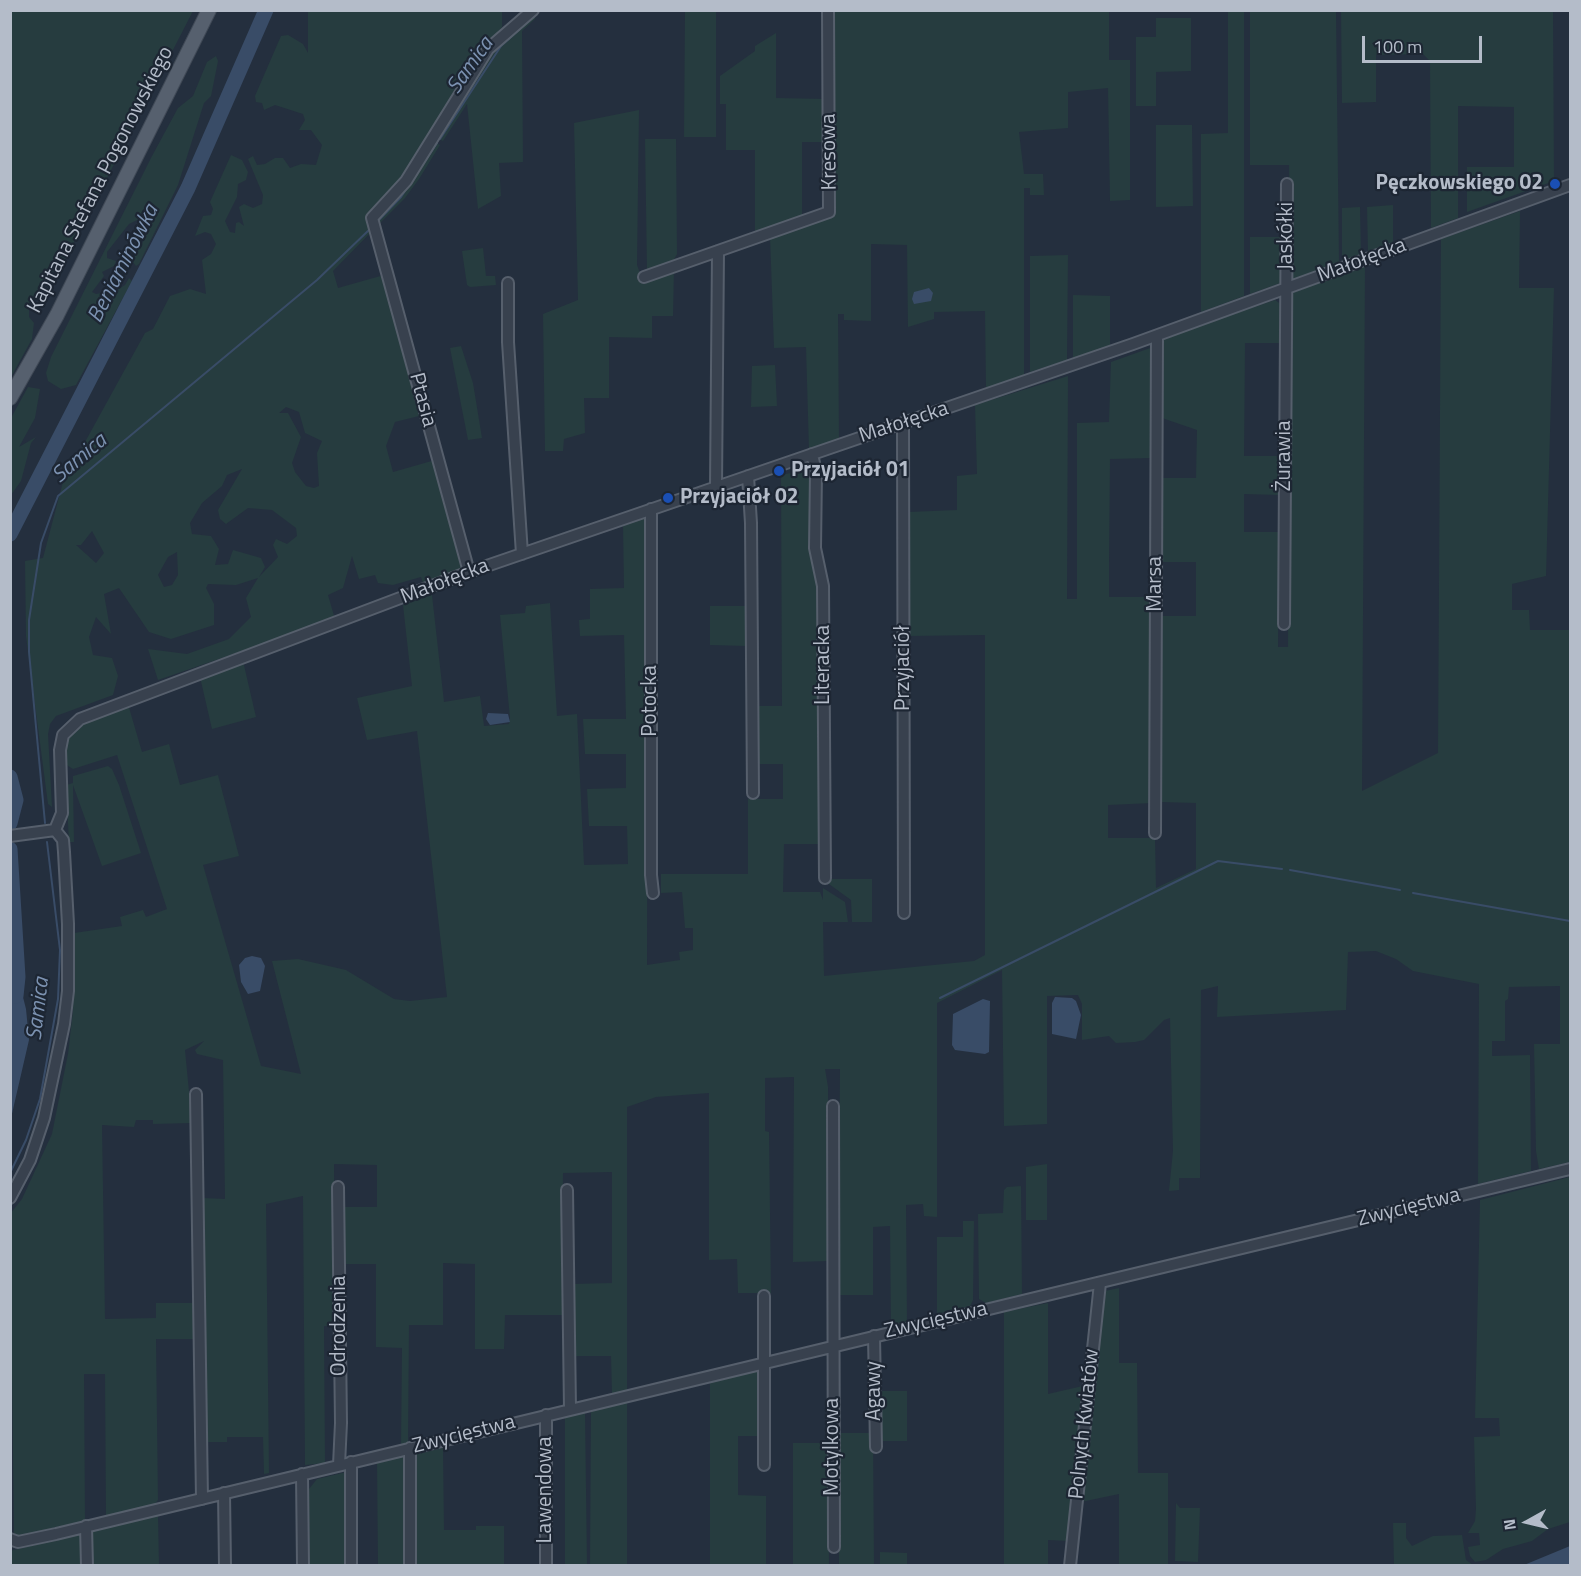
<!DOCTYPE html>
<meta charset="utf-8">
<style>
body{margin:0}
#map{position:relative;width:1581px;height:1576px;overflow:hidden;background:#242f3e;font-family:"Titillium Web",sans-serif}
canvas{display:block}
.frame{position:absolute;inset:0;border:12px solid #b4bcc9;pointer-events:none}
.north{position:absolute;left:1497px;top:1492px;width:60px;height:60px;-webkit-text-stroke:4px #1d2633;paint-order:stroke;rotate:262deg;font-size:16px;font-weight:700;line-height:24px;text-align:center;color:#b4bcc9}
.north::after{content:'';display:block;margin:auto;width:21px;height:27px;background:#b4bcc9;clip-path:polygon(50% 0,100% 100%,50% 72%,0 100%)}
.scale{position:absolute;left:1362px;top:36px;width:120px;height:27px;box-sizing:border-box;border:3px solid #b4bcc9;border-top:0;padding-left:8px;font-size:18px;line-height:21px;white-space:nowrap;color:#b4bcc9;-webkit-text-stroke:4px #1d2633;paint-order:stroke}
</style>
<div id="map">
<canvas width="1581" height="1576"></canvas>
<div class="frame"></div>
<div class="north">N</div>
<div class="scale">100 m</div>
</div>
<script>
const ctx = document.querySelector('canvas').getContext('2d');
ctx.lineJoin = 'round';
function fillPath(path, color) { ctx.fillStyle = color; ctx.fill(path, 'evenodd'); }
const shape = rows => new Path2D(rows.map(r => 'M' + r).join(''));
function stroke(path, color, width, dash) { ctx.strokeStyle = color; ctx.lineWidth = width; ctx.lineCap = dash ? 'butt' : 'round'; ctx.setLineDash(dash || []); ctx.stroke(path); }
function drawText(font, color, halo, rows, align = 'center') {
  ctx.font = font + ' "Titillium Web",sans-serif'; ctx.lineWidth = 4.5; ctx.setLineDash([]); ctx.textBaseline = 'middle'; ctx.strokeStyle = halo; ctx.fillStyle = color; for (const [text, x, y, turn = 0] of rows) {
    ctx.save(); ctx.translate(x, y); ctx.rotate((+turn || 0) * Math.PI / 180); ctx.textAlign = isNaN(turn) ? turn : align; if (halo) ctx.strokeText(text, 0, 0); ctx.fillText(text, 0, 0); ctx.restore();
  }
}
fillPath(shape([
 [11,10,193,11,60,269,50,273,49,282,39,287,29,310,29,317,34,323,32,339,11,377],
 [308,11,502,11,502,27,488,44,395,192,366,217,373,230,333,271,338,288,384,275,423,415,395,422,386,446,393,472,435,460,463,565,462,569,423,583,421,577,393,585,378,583,375,575,359,579,352,556,343,588,328,595,335,619,158,680,148,649,187,654,229,639,251,617,246,598,258,578,236,585,208,584,206,588,214,604,214,625,171,639,149,632,119,588,104,594,111,634,96,617,89,637,93,655,112,658,118,676,113,695,56,716,50,724,48,734,52,807,48,804,26,636,25,561,43,558,63,482,145,333,153,329,170,296,190,289,206,294,202,260,211,254,216,244,211,234,205,232,195,236,203,216,211,215,213,209,210,202,231,155,242,160,248,172,246,180,238,184,237,197,225,221,230,232,235,233,236,223,239,222,244,226,239,207,244,204,253,208,262,204,263,195,248,159,253,156,257,165,265,164,275,158,283,158,290,168,301,164,316,165,322,145,311,130,299,130,305,120,303,114,275,105,264,110,262,103,256,102,255,96,281,36,288,35,303,44,308,53],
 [286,407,299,412,305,433,322,441,317,453,319,486,314,488,306,486,295,472,292,463,301,437,288,413,279,413],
 [242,469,218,510,220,519,226,524,248,508,272,510,296,528,297,536,287,544,276,539,273,545,278,557,259,577,265,567,261,558,233,550,228,564,215,565,219,549,211,536,192,534,190,523,202,503,222,486,227,475],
 [92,531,104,553,96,563,76,545,81,545],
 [177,552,178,575,172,585,164,587,158,575,168,557],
 [685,11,716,11,716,137,684,137],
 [830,11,1109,11,1109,60,1130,60,1130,200,1110,201,1108,88,1068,92,1068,128,1019,132,1024,174,1043,174,1044,195,1030,195,1030,188,1024,188,1024,375,986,388,985,311,934,312,934,319,908,327,907,245,871,244,871,321,844,320,844,314,838,314,839,442,809,450,806,347,774,348,770,236,834,214],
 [1228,11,1244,11,1244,296,1201,312,1201,134,1228,133],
 [1250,11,1336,11,1339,262,1293,279,1291,279,1289,165,1250,165],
 [1341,11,1553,11,1554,181,1467,212,1467,167,1514,167,1514,107,1458,106,1458,218,1431,228,1430,61,1423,54,1376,55,1376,102,1342,103],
 [535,12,535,19,522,31,523,162,499,163,501,196,478,209,467,104,443,141,437,138,494,46],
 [1156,18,1191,18,1191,71,1156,72,1156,106,1136,106,1136,37,1156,37],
 [776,33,776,98,826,99,827,142,802,142,802,217,755,234,755,150,726,150,726,104,720,104,720,76,755,51,755,46],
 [216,56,218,61,211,96,204,103,178,185,139,264,136,266,132,261,145,238,147,220,139,219,129,224,107,252,107,258,116,261,114,266,102,272,104,276,92,292,96,294,117,290,125,285,129,278,132,281,76,385,61,389,48,381,46,373,51,357,152,156,178,108,193,96,207,62],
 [639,110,637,265,643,281,674,270,673,316,652,316,652,338,609,337,609,398,584,398,585,433,564,439,563,451,545,451,543,314,578,300,574,123],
 [1156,125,1192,125,1193,206,1156,207],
 [645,139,676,139,677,254,672,263,647,271],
 [434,142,440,145,419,179,405,198,378,225,376,220],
 [1393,205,1393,243,1368,252,1367,207],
 [1360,207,1361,255,1342,261,1342,208],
 [1520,211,1519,288,1554,288,1546,576,1512,584,1512,610,1529,610,1530,630,1570,630,1570,1162,1539,1169,1536,1151,1534,1044,1560,1044,1560,986,1509,987,1508,999,1505,1001,1505,1041,1492,1041,1492,1056,1530,1055,1531,1171,1478,1184,1479,984,1413,971,1396,959,1376,951,1348,952,1346,1010,1217,1017,1218,986,1201,990,1200,1178,1179,1178,1179,1190,1169,1191,1173,1151,1170,1018,1164,1020,1144,1040,1135,1042,1116,1043,1109,1036,1082,1040,1082,1004,1078,995,1047,996,1047,1124,1004,1126,1002,970,937,1003,937,1217,924,1216,923,1204,906,1205,907,1323,891,1327,890,1226,873,1227,873,1295,838,1295,840,1069,825,1069,828,1087,829,1261,793,1262,794,1077,765,1078,765,1131,769,1132,771,1293,738,1293,737,1259,709,1260,709,1093,656,1097,627,1107,627,1390,612,1394,611,1356,572,1356,572,1284,612,1283,612,1172,563,1173,562,1315,505,1315,504,1349,475,1349,475,1264,443,1263,443,1325,409,1325,408,1443,401,1445,402,1348,376,1347,376,1264,344,1264,344,1207,377,1207,377,1165,334,1164,335,1326,324,1326,325,1463,305,1465,303,1196,266,1204,269,1473,264,1474,263,1437,227,1437,227,1442,205,1442,203,1198,225,1199,223,1060,197,1054,195,1050,204,1041,185,1050,192,1123,153,1124,153,1120,136,1120,134,1127,102,1125,105,1319,156,1318,156,1303,194,1303,195,1339,156,1339,158,1500,154,1505,106,1517,105,1374,84,1374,85,1521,18,1536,14,1533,10,1214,22,1199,52,1134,68,1054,73,1011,74,933,122,926,120,917,143,910,146,917,167,909,117,755,73,769,65,764,65,742,76,727,85,720,128,704,142,752,169,744,180,785,218,775,239,856,203,865,261,1066,301,1074,272,961,298,959,346,970,394,999,410,1001,447,997,417,731,367,740,357,698,412,686,403,605,432,595,444,702,480,696,484,726,509,724,510,718,500,615,525,613,526,606,550,603,557,716,577,714,584,865,628,864,627,826,589,826,587,789,626,788,626,754,585,754,583,719,626,719,624,635,580,636,579,620,590,619,590,589,624,588,623,525,645,517,648,529,647,965,680,960,679,952,693,950,693,928,685,928,682,892,661,893,661,874,748,874,748,799,783,799,783,764,758,764,757,706,782,706,781,475,810,469,817,571,819,844,784,844,783,892,820,892,823,900,823,888,845,902,848,922,823,922,824,976,974,961,985,955,985,635,908,636,908,512,957,510,957,476,977,474,975,405,1068,376,1067,599,1077,599,1077,423,1109,422,1111,362,1153,347,1152,458,1110,459,1109,562,1109,597,1151,597,1152,803,1108,805,1108,838,1155,838,1156,888,1196,869,1196,803,1161,802,1161,616,1196,616,1196,562,1161,562,1162,478,1196,478,1197,430,1162,418,1163,338,1275,300,1282,305,1281,343,1245,343,1244,456,1279,456,1279,495,1244,494,1244,532,1279,532,1278,647,1288,647,1290,294,1365,264,1362,791,1438,753,1441,239],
 [1250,237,1283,237,1283,282,1250,294],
 [483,248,486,276,495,276,496,285,470,287,467,285,462,251],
 [1068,255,1067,360,1030,372,1030,256],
 [1073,295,1110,296,1110,346,1073,358],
 [461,346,473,383,482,438,468,440,450,348],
 [775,365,777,406,751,407,752,366],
 [28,387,40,389,35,418,19,447,36,437,31,443,21,481,11,495,11,418],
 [710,606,747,606,747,646,710,645],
 [243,661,256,717,212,729,200,677],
 [108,766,112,769,119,785,141,853,102,866,73,785,74,842,69,842,66,785,73,783,73,776],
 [829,879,872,879,872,922,852,922,851,900,829,884],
 [1047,1164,1047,1220,1026,1220,1026,1167],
 [1570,1177,1570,1522,1548,1529,1532,1541,1503,1549,1486,1560,1475,1562,1470,1556,1468,1547,1480,1545,1479,1533,1468,1533,1475,1521,1476,1509,1474,1437,1500,1436,1499,1418,1475,1418,1480,1200],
 [1021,1186,1022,1294,986,1303,979,1299,978,1214,1003,1213,1004,1190,1007,1187],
 [963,1221,974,1221,973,1300,970,1306,937,1314,937,1237,963,1237],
 [1119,1288,1119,1363,1137,1363,1138,1473,1168,1473,1168,1565,1119,1565,1119,1494,1081,1502,1105,1291],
 [1048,1303,1048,1394,1087,1385,1069,1541,1048,1540,1048,1565,1004,1566,1004,1312],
 [757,1369,761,1372,761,1436,738,1436,738,1495,766,1496,766,1565,710,1565,710,1382],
 [879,1391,907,1391,907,1441,880,1441],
 [627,1401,627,1565,590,1566,591,1410],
 [585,1412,587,1565,565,1565,565,1417],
 [838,1433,873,1433,874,1565,839,1565],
 [793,1443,828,1443,829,1565,793,1565],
 [443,1448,444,1530,476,1530,476,1526,504,1526,504,1565,414,1565,413,1455],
 [407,1455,407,1565,378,1565,377,1462],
 [347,1472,348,1565,309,1565,309,1489,317,1479],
 [1176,1503,1180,1508,1200,1508,1198,1562,1175,1561],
 [158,1515,159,1565,90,1565,90,1532],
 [1393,1523,1406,1523,1406,1538,1412,1546,1433,1536,1462,1535,1466,1560,1473,1565,1394,1565],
 [84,1533,84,1565,11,1565,10,1551],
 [880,1552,907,1553,907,1565,880,1565]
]), '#263c3f');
fillPath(shape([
 [929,288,933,293,931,301,914,304,912,299,914,292],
 [488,713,508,714,510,722,490,725,486,719],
 [252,956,261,958,265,966,260,991,248,994,241,982,239,965,245,958],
 [18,977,26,1009,29,1040,11,1118,10,1007],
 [1055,997,1072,998,1076,1001,1081,1015,1076,1039,1052,1034,1052,1003],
 [983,999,990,1001,989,1052,985,1054,955,1050,952,1045,953,1014],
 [1570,1546,1570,1565,1524,1565]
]), '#394c67');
stroke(shape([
 [540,11,540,10],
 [440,139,501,46,532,18],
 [415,176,437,143],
 [378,221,401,197,410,183],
 [45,823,29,652,29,620,41,543,58,496,317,280,370,229],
 [1290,870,1400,890],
 [1413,893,1570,921],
 [940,998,1218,861,1282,869],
 [10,1173,26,1140,40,1099,58,999,60,950,47,842]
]), '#394c67', 2);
stroke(shape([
 [10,534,188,188,266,10],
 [10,777,16,800,10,823],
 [10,849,18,977,16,996]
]), '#394c67', 15);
const minor = shape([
 [644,277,829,212,828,10],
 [508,283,508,342,522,554],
 [903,423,904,913],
 [812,454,816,472,815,548,823,586,825,878],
 [748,476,751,523,753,793],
 [716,487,718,251],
 [651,509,651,875,653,893],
 [469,572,372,218,406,181,488,49,533,10],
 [1284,624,1287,184],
 [55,830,62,813,60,750,63,735,80,719,469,572,1133,344,1570,185],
 [1155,833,1157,336],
 [10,836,55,830],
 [196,1094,202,1499],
 [833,1106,834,1547],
 [338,1187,341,1423,339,1465],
 [567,1190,570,1409],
 [10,1198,30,1160,44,1118,64,1024,68,991,68,924,64,852,63,840,55,830],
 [764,1296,764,1465],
 [874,1336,876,1447],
 [351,1462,351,1566],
 [302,1474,303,1566],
 [224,1493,225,1566],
 [86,1526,87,1566],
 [10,1539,18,1542,56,1534,1570,1169],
 [410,1566,410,1448],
 [546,1566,546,1415],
 [1070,1566,1100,1283]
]);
const major = shape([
 [10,398,57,315,209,10]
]);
stroke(minor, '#565f6c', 14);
stroke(major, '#414a57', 16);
stroke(minor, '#38414e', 10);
stroke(major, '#56606e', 14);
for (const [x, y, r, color] of [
 [1555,184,6,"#1a4fb4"],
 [779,471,6,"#1a4fb4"],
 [668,498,6,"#1a4fb4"]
]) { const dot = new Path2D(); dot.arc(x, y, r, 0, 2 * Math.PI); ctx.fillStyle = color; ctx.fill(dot); stroke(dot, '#1d2633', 2); }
drawText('21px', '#b4bcc9', '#1d2633', [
 ["Kresowa",830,152,-91],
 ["Kapitana Stefana Pogonowskiego",101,180,-63],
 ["Jaskółki",1287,236,-90],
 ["Małołęcka",1362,261,-20],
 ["Ptasia",422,400,75],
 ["Małołęcka",904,423,-18],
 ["Żurawia",1285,456,-90],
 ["Małołęcka",445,582,-21],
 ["Marsa",1156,584,-90],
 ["Literacka",824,665,-90],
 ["Przyjaciół",904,668,-90],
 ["Potocka",651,701,-90],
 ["Zwycięstwa",1409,1208,-14],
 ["Zwycięstwa",936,1321,-13],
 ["Odrodzenia",340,1326,-90],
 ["Agawy",875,1391,-90],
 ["Polnych Kwiatów",1085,1424,-84],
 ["Zwycięstwa",464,1435,-14],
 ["Motylkowa",833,1447,-90],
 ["Lawendowa",546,1490,-90]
]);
drawText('bold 21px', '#b4bcc9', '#1d2633', [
 ["Pęczkowskiego 02",1543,184,"right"],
 ["Przyjaciół 01",791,471],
 ["Przyjaciół 02",680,498]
], 'left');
drawText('italic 22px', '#7c92b1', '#1d2633', [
 ["Samica",471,66,-55],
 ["Beniaminówka",124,264,-63],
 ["Samica",80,459,-40],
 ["Samica",39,1009,-83]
]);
</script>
